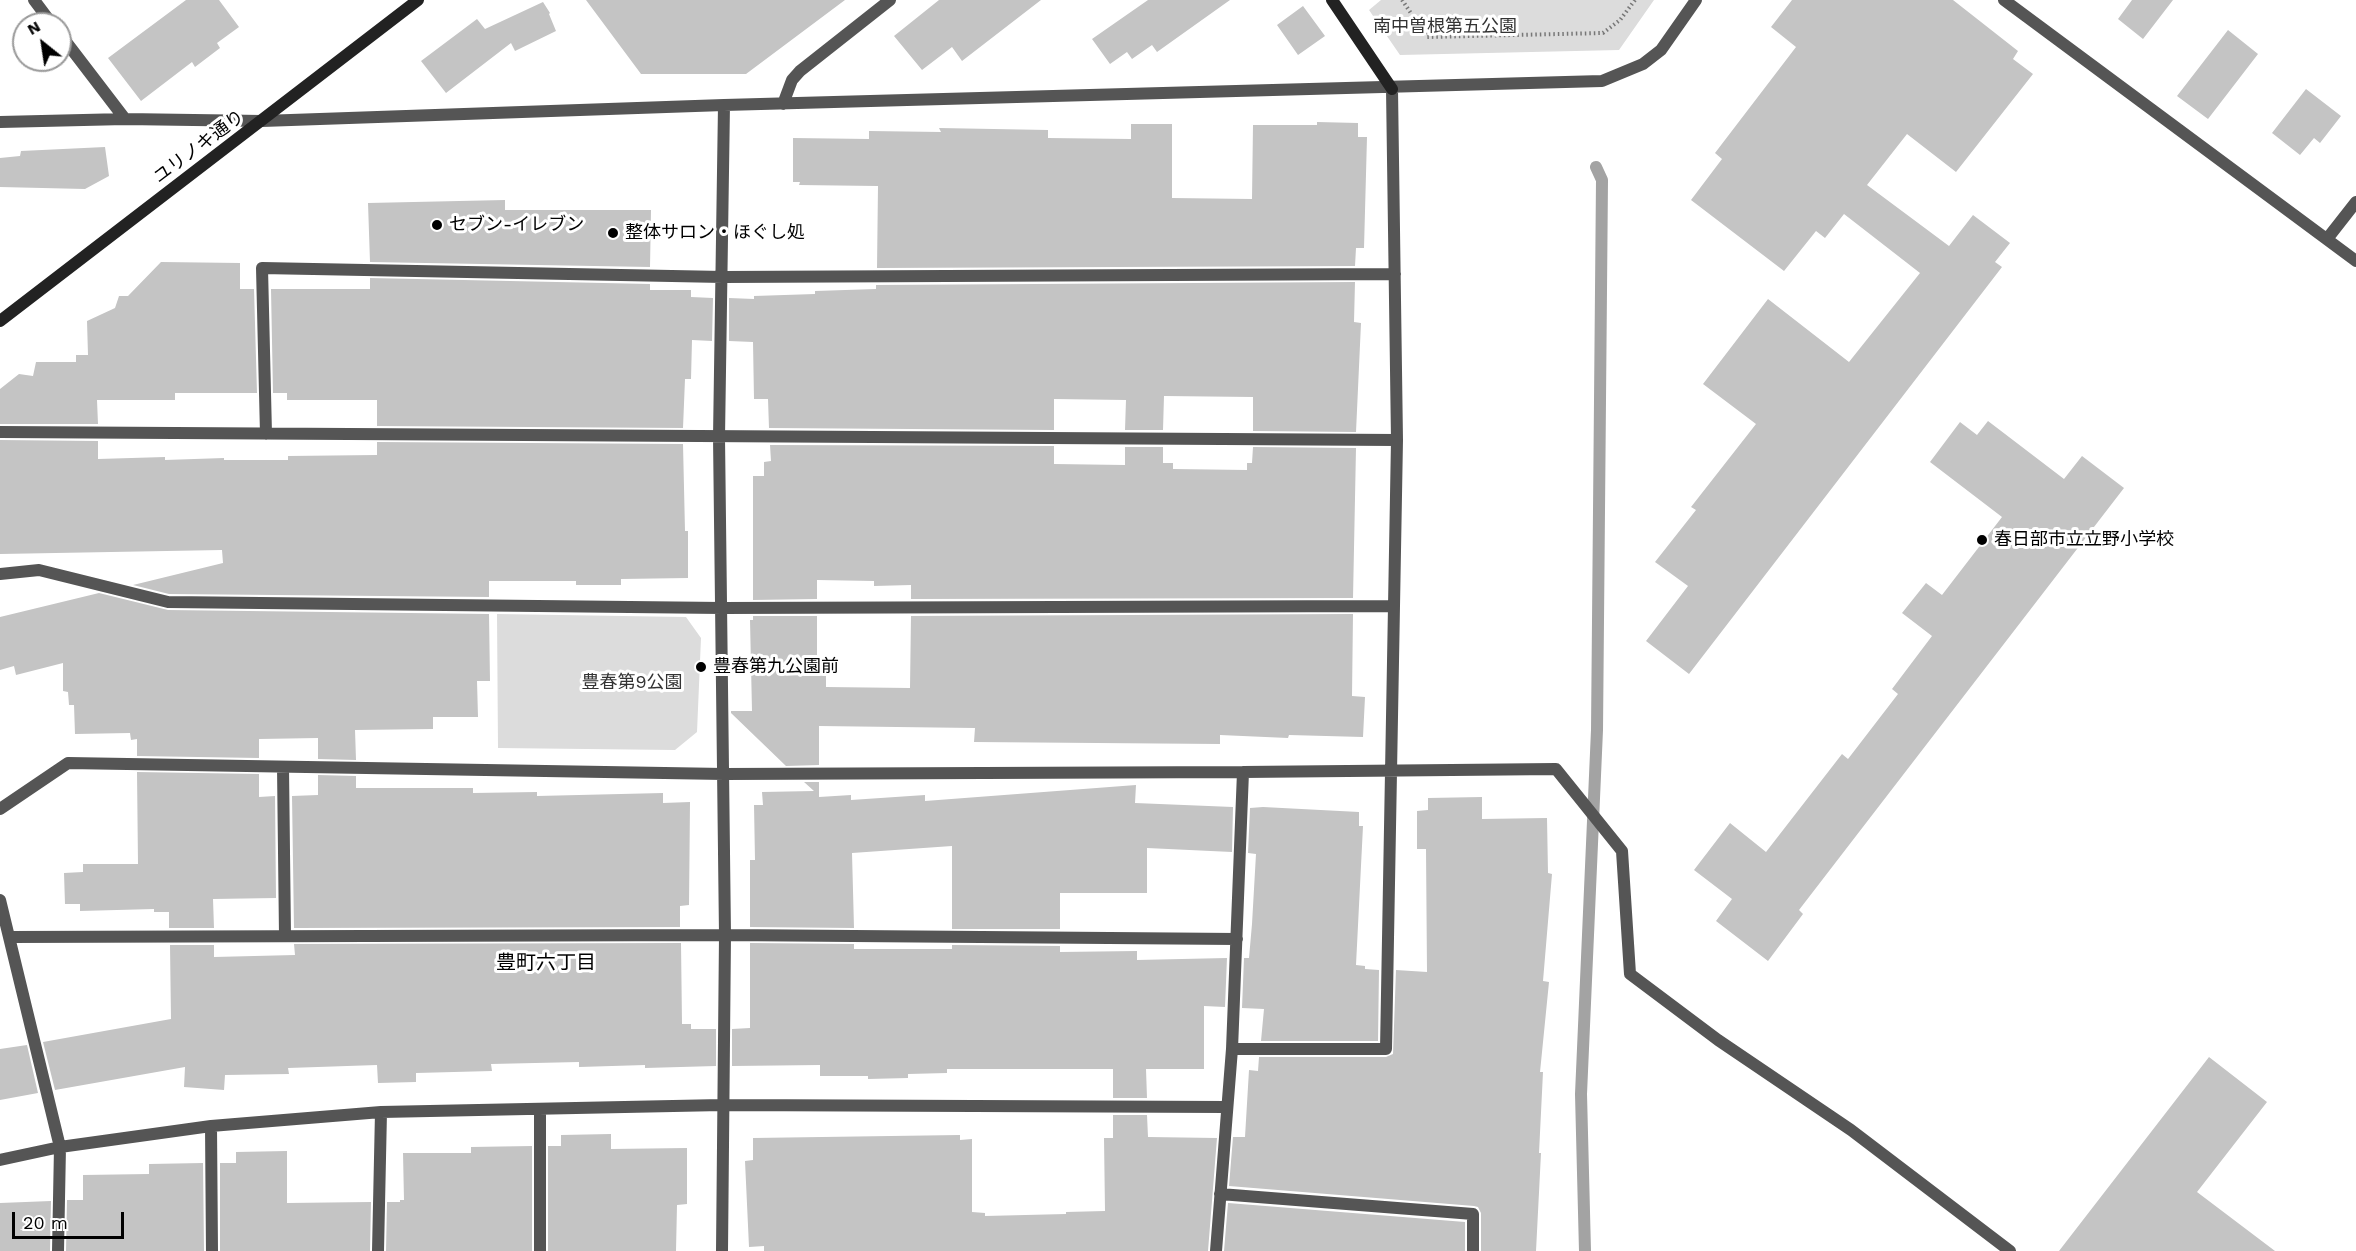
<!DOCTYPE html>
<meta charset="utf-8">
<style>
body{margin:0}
#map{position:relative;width:2356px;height:1251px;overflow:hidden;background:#fff;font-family:"Work Sans",sans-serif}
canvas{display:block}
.north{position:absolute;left:12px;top:12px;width:60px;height:60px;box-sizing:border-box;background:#fff;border:2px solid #999;border-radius:50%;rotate:330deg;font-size:16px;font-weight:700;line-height:24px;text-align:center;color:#000}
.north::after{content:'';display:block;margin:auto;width:21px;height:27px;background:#000;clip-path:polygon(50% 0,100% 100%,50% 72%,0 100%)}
.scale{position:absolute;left:12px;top:1212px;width:112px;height:27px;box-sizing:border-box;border:3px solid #000;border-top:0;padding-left:8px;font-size:18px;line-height:21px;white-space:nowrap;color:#000;-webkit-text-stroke:4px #fff;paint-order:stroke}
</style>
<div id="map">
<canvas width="2356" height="1251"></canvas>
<div class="north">N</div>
<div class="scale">20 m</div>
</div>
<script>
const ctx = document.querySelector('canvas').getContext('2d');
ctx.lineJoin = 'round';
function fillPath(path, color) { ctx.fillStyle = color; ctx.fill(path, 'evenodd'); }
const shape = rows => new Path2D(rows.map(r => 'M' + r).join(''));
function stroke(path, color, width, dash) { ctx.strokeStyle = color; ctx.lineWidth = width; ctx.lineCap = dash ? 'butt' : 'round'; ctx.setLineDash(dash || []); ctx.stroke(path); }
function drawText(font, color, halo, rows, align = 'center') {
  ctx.font = font + ' "Work Sans","Noto Sans JP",sans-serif'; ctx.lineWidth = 6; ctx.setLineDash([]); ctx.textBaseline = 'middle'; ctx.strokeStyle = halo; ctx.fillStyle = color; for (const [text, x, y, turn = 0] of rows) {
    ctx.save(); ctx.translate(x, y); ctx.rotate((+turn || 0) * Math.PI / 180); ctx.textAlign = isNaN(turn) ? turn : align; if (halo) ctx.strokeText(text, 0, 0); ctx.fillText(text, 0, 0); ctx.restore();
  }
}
fillPath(shape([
 [1381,0,1654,0,1619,50,1400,55,1369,10],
 [497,614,686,617,701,638,697,732,675,750,498,748]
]), '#dcdcdc');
stroke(shape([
 [1585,1251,1581,1094,1597,730,1602,180,1596,167]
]), '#a3a3a3', 12);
fillPath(shape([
 [186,0,219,0,239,27,217,43,220,48,195,67,192,62,141,101,108,58],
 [586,0,845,0,746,74,641,74],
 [939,0,1041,0,962,61,952,47,922,70,894,36],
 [1148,0,1230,0,1157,52,1152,45,1132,59,1127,52,1110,64,1092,39],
 [1792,0,1953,0,2018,51,2013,59,2033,74,1956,172,1907,134,1867,185,1949,246,1973,215,2010,243,1995,262,2002,267,1689,674,1646,641,1688,586,1655,562,1696,510,1691,507,1756,424,1703,384,1768,299,1849,362,1920,273,1844,214,1825,238,1816,231,1784,271,1691,200,1722,159,1715,153,1796,47,1771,27],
 [2132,0,2173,0,2143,39,2118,19],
 [543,2,550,13,549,14,556,31,515,51,511,43,446,93,421,61,477,19,485,29],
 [1303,6,1325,36,1298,55,1277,25],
 [2228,30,2258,54,2208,119,2177,96],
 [2306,89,2341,116,2320,143,2314,138,2300,155,2272,133],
 [1317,122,1358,123,1358,137,1367,137,1364,248,1356,248,1355,266,877,268,878,186,799,185,800,182,793,182,793,138,869,139,869,131,941,132,939,128,1048,130,1048,138,1131,139,1131,124,1172,124,1172,198,1252,199,1253,125,1317,125],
 [105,147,109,176,85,189,0,187,0,158,20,156,21,151],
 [505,200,505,210,651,210,650,267,370,262,368,203],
 [161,262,240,263,240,289,254,289,257,393,175,393,175,400,97,400,98,424,0,424,0,389,19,374,33,376,36,362,76,362,76,355,88,355,87,321,115,308,119,296,128,296],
 [370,278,650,284,650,290,691,290,691,297,713,298,712,341,692,340,691,379,685,379,683,428,377,426,377,400,287,400,287,393,273,393,271,289,370,289],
 [1355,282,1354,322,1361,323,1356,432,1253,431,1253,397,1164,396,1163,430,1125,430,1126,400,1054,399,1054,430,769,428,768,399,754,399,753,342,729,341,729,298,754,299,754,296,815,294,815,291,876,289,876,285],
 [1988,421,2064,479,2082,456,2124,488,1799,910,1803,914,1768,961,1716,921,1732,899,1694,870,1730,823,1766,852,1842,754,1848,759,1898,694,1892,689,1932,636,1902,613,1926,583,1942,595,2002,517,1930,462,1960,422,1977,435],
 [0,440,98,441,98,459,165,457,165,460,224,458,224,460,288,460,288,456,377,455,377,442,683,444,685,531,688,531,688,578,621,579,621,585,576,585,576,581,489,581,489,597,169,594,133,585,223,563,222,550,0,554],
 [770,445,1054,446,1054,464,1125,465,1125,447,1163,447,1163,463,1173,463,1173,469,1247,470,1247,463,1252,463,1253,447,1356,448,1353,598,911,599,911,585,874,586,874,581,817,580,817,599,753,600,753,476,764,476,764,462,771,461],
 [99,593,168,610,489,614,490,681,477,681,478,717,433,717,433,729,355,730,356,760,318,759,318,738,259,739,259,758,137,756,137,739,131,740,130,733,75,734,74,705,69,705,68,692,63,691,63,663,16,675,14,666,0,670,0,617],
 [1353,614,1352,696,1365,697,1363,737,1289,735,1288,738,1220,735,1220,744,974,742,975,728,819,726,819,765,786,766,731,713,731,711,752,711,750,620,753,620,753,616,817,616,817,668,826,668,826,687,910,688,911,616],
 [137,772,259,774,259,797,275,796,276,898,213,899,214,928,169,928,169,912,154,912,154,909,80,911,80,904,65,904,64,873,83,872,83,864,138,864],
 [318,775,356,776,356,788,473,788,473,793,537,792,537,796,663,793,663,803,690,802,689,905,680,906,680,927,294,928,292,796,318,795],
 [804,782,819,782,819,797,851,795,851,800,925,795,925,801,1136,785,1135,803,1233,807,1232,852,1147,848,1147,893,1060,893,1060,929,952,929,952,846,852,853,854,928,750,927,750,860,755,860,754,805,763,805,762,792,814,791],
 [1482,797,1482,819,1547,818,1548,873,1552,874,1543,981,1549,982,1540,1072,1543,1072,1539,1153,1541,1153,1536,1251,1481,1251,1481,1213,1478,1207,1474,1206,1229,1186,1233,1137,1245,1137,1249,1070,1258,1071,1259,1057,1386,1057,1393,1054,1396,970,1427,972,1426,849,1417,849,1417,811,1428,810,1428,798],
 [1263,807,1359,812,1359,826,1363,826,1356,965,1365,966,1365,969,1379,970,1378,1041,1261,1041,1264,1009,1242,1008,1244,958,1249,958,1252,924,1256,854,1248,853,1250,808],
 [681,943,682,1024,691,1024,691,1029,716,1029,716,1066,645,1068,645,1065,579,1067,579,1062,491,1064,492,1071,416,1073,416,1082,378,1083,377,1065,288,1068,289,1074,225,1075,224,1090,184,1087,185,1067,55,1090,43,1042,171,1019,170,945,214,945,214,957,295,955,294,944],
 [750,943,854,944,854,949,952,949,952,945,1060,946,1060,952,1137,951,1137,960,1227,958,1225,1007,1204,1006,1204,1069,1146,1069,1147,1098,1113,1098,1113,1069,947,1069,947,1073,908,1074,908,1078,868,1079,868,1076,820,1076,820,1065,732,1066,732,1029,750,1028],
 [27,1045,38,1093,0,1100,0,1049],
 [2209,1057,2267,1102,2197,1192,2275,1251,2059,1251],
 [1113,1115,1147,1115,1148,1137,1217,1138,1208,1251,764,1251,764,1246,749,1247,745,1161,753,1160,753,1138,960,1135,960,1140,972,1139,972,1212,985,1213,985,1216,1066,1214,1066,1212,1105,1211,1104,1138,1113,1138],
 [611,1134,611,1149,687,1148,687,1204,677,1205,676,1251,548,1251,548,1146,561,1146,561,1135],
 [532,1146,532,1251,386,1251,387,1202,400,1202,400,1200,404,1200,403,1153,471,1153,471,1147],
 [287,1151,287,1203,371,1202,370,1251,220,1251,220,1163,236,1163,236,1152],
 [203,1163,204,1251,66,1251,67,1200,83,1200,83,1175,149,1174,149,1164],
 [51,1201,50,1251,0,1251,0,1203],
 [1228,1203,1465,1222,1465,1251,1224,1251]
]), '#c4c4c4');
stroke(shape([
 [1402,0,1427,37,1603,33,1620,20,1635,0]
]), '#777', 4, [1.5, 3]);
stroke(shape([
 [34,0,52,24],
 [2004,0,2356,261],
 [60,34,125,119],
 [783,104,792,80,800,71,890,0],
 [0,122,125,119,262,121,724,105,1602,81,1643,64,1661,50,1696,0],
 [2327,239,2356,202],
 [0,432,1397,440],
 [266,434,262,268,723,277,1395,274],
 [0,574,39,570,168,602,722,608,1392,606],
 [283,767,285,936],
 [0,809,68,763,724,774,1243,772,1556,769,1622,851,1630,974,1718,1040,1851,1130,2010,1251],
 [0,900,60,1147,58,1251],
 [9,937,725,935,1237,939],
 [1232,1049,1386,1049,1397,440,1392,89],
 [540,1109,540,1251],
 [211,1126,212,1251],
 [0,1160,60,1147,211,1126,381,1112,722,1105,1226,1107],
 [1220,1194,1473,1214,1473,1251],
 [378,1251,381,1112],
 [722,1251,725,935,719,437,724,105],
 [1216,1251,1232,1049,1243,772]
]), '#555', 12);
stroke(shape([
 [1332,0,1392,89],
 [0,321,418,0]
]), '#222', 12);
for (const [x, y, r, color] of [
 [437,225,6,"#000"],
 [613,233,6,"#000"],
 [1982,540,6,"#000"],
 [701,667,6,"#000"]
]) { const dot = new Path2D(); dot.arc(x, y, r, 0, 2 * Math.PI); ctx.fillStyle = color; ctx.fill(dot); stroke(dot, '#fff', 2); }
drawText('18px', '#333', '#fff', [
 ["南中曽根第五公園",1445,27],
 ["豊春第9公園",632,683]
]);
drawText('18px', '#000', '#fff', [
 ["ユリノキ通り",199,147,-37]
]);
drawText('18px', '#000', '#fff', [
 ["セブン-イレブン",449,225],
 ["整体サロン・ほぐし処",625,233],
 ["春日部市立立野小学校",1994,540],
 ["豊春第九公園前",713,667]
], 'left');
drawText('20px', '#000', '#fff', [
 ["豊町六丁目",546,963]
]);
</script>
